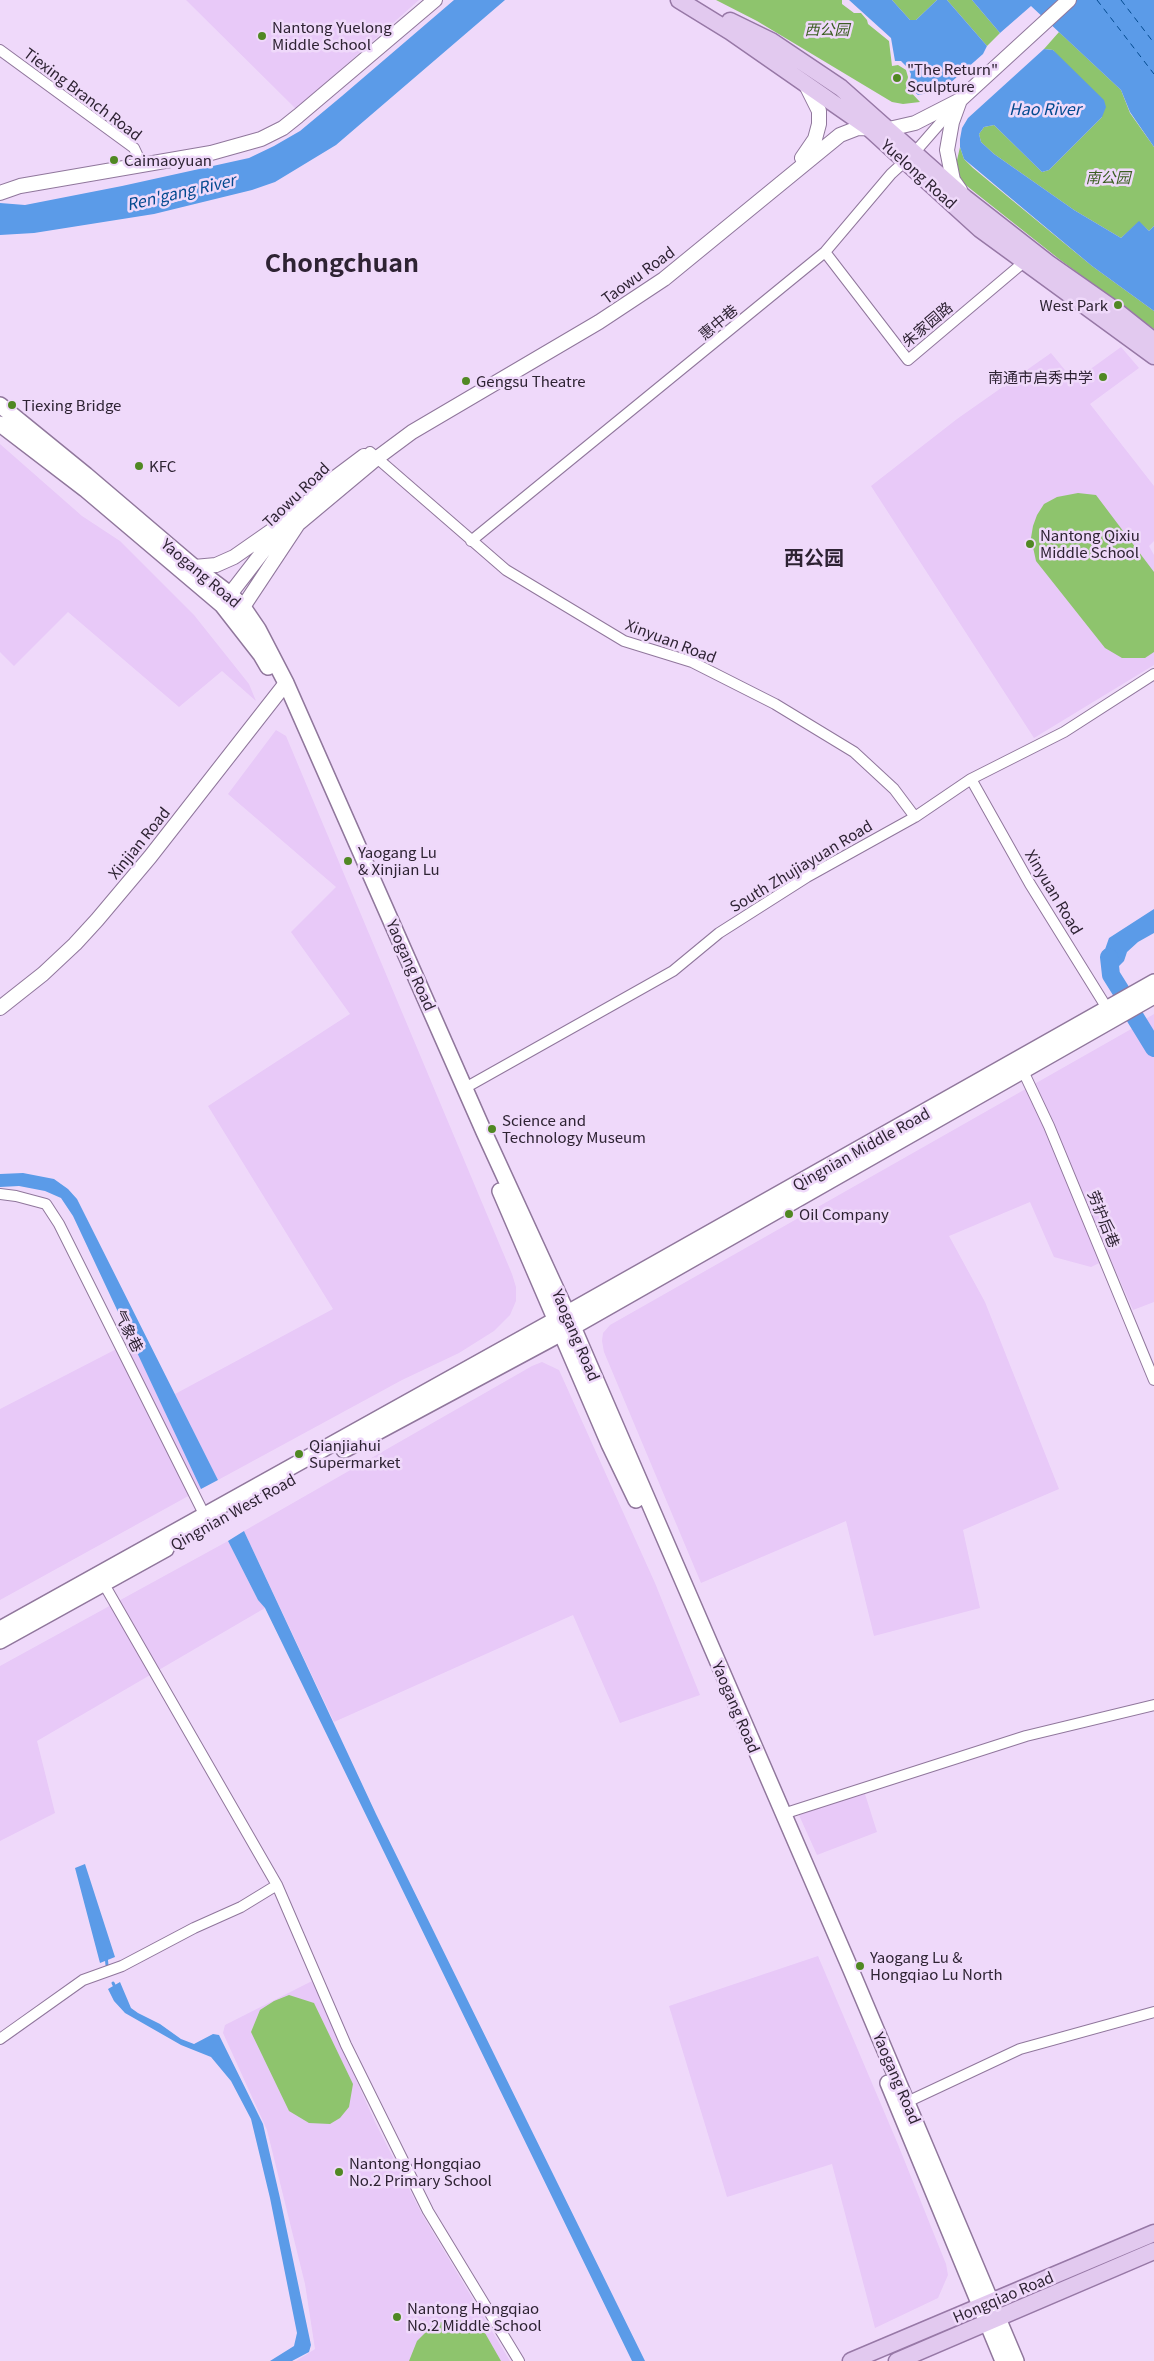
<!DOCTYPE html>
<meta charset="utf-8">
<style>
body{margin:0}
canvas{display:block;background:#efd9fa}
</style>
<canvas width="1154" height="2361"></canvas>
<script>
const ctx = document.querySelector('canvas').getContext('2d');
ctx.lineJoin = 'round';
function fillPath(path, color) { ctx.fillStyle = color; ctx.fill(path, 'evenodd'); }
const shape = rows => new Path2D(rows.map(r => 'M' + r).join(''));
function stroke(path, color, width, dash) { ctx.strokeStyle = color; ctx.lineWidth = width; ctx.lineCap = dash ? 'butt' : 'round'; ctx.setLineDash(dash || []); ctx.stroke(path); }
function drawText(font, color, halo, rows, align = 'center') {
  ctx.font = font + ' Georgia,"Noto Sans SC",serif'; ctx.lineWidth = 5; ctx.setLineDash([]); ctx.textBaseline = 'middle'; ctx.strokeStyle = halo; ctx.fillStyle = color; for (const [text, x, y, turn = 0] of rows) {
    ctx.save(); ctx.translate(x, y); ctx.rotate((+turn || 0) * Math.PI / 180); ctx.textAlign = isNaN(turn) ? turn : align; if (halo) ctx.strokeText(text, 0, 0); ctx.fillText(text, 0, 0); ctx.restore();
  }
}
fillPath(shape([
 [186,0,419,0,296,109],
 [1121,347,1139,368,1090,404,1154,486,1154,541,1149,546,1154,555,1154,665,1034,738,871,486,957,419,1051,353,1074,381],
 [0,444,82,516,120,541,194,615,249,684,256,701,222,671,179,707,68,612,14,666,0,652],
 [276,730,286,736,512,1274,516,1287,516,1301,510,1315,494,1331,459,1353,402,1380,218,1480,175,1394,333,1309,208,1106,350,1014,291,932,336,887,228,794],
 [1154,1014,1154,1041,1139,1023],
 [1133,1028,1154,1054,1154,1302,1133,1310,1110,1258,1091,1267,1054,1257,1030,1202,949,1236,985,1302,1059,1489,963,1530,980,1608,874,1636,846,1521,701,1583,604,1352,602,1341,603,1333,610,1325],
 [132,1341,201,1489,0,1600,0,1409],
 [542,1362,559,1370,655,1583,700,1695,620,1723,573,1615,334,1722,244,1531,532,1366],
 [228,1541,258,1600,265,1608,37,1741,55,1813,0,1841,0,1666],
 [865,1794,877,1832,817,1855,798,1813],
 [818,1956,897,2142,946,2264,948,2275,938,2298,875,2328,832,2164,727,2197,669,2006],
 [312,1981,375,2122,422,2214,510,2361,296,2361,315,2349,305,2284,267,2130,223,2033,225,2025]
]), '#e8c9f8');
fillPath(shape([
 [716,0,842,0,842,4,854,13,861,13,867,20,868,24,889,41,892,66,898,65,906,70,908,77,906,87,920,102,903,104,892,102,757,21],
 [892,0,937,0,916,20,910,20],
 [947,0,972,0,1000,33,987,46],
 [1059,32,1121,90,1130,113,1154,147,1154,226,1149,231,1139,222,1121,238,1074,210,994,154,981,142,979,134,984,127,994,125,1042,172,1049,170,1102,117,1053,50,1044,49],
 [960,147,964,159,973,168,1092,266,1154,311,1154,329,1059,259,958,179,955,169],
 [1078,493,1096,495,1154,572,1154,652,1145,658,1122,658,1105,648,1036,561,1031,538,1033,526,1037,515,1044,504,1057,497],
 [289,1995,314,2003,353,2084,349,2107,340,2118,330,2124,309,2123,289,2111,251,2032,260,2010,274,2001],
 [454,2319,481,2326,501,2361,409,2361,417,2341,434,2324]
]), '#8ec46d');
fillPath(shape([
 [454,0,505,0,336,145,275,182,252,190,154,214,34,233,0,235,0,203,25,205,122,186,249,158,274,146,300,131,342,96],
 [849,0,892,0,910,20,916,20,937,0,947,0,987,46,983,54,949,84,928,93,918,95,909,87,911,74,908,68,901,61,895,61,891,38],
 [972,0,1154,0,1154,147,1130,112,1121,90,1031,6,1000,33],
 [1044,49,1053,50,1104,100,1106,107,1102,117,1049,170,1042,172,994,125,984,127,979,134,981,142,994,154,1074,210,1121,238,1139,221,1149,231,1154,226,1154,311,1092,266,964,159,960,147,960,139,962,128,968,118],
 [1154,909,1154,933,1138,942,1127,952,1124,961,1118,967,1117,977,1109,984,1102,958,1109,938],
 [1147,1032,1154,1041,1154,1054,1140,1037],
 [23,1173,54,1179,68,1189,77,1199,218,1480,201,1489,73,1216,61,1198,45,1191,19,1186,0,1187,0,1174],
 [244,1531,376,1814,645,2361,632,2361,265,1608,258,1600,228,1541],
 [85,1864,115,1957,100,1963,75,1868],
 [120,1982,131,2008,138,2013,160,2024,181,2039,194,2044,213,2034,219,2035,263,2124,280,2198,311,2345,309,2352,292,2361,270,2361,294,2346,297,2333,270,2198,251,2119,231,2081,211,2057,181,2045,125,2013,114,2001,108,1989]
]), '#5b9be8');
stroke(shape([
 [106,1956,107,1965],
 [113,1983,116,1989]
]), '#5b9be8', 3);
stroke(shape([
 [1109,957,1111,975,1121,991],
 [1135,1017,1154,1048]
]), '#5b9be8', 18);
stroke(shape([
 [1097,0,1154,74],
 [1121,0,1154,43]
]), '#034a8f', 1, [6, 5]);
const minor = shape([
 [0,50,134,148,142,165],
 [825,252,908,360,1024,262],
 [370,452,506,570,624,641,692,662,775,704,854,752,894,789,915,817],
 [471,541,825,252,891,174,915,152,956,105],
 [971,779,1030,884,1110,1013],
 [1023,1071,1049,1126,1154,1380],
 [465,1088,673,971,719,933,807,877,915,817,971,779,1064,732,1154,674],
 [0,1194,16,1196,46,1204,59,1224,205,1516],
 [101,1579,277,1885,346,2045,428,2211,519,2361],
 [783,1814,1026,1736,1154,1705],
 [0,2039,83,1980,122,1966,194,1928,241,1907,277,1885],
 [907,2102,1020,2049,1154,2012]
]);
const tertiary = shape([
 [960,100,952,122,947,150,953,180,960,190],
 [802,158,815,139,819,124,819,111,806,85],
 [0,193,20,186,211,153,261,139,283,128,298,116,435,0],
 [194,567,216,565,234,557,277,527],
 [224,602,268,545,292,517,332,480,364,456],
 [236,614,243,607,298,524,377,458,412,432,599,322,664,279,840,135,858,128,889,129,915,123,960,100,1069,0],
 [0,1008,43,974,75,944,97,920,150,857,286,683]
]);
const secondary = shape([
 [0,405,86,475,194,567,231,595,243,607,258,629,286,683,484,1132,567,1313,851,1970,1016,2361],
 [0,424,85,489,222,605,261,655,268,667],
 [500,1191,609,1444,636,1500],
 [344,1450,573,1327,1154,996],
 [0,1629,555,1320,1154,982],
 [0,1641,166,1549],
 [888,2083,1003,2361]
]);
const primary = shape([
 [679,0,731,32,869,128,980,229,1154,356],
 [730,21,771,41,841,88,965,198,1048,263,1115,310,1154,341],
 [851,2361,1154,2233],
 [897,2361,1154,2251]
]);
stroke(minor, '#90779c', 12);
stroke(tertiary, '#90779c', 16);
stroke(secondary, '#90779c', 18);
stroke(primary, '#9778a6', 19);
stroke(minor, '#fff', 10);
stroke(tertiary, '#fff', 14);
stroke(secondary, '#fff', 15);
stroke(primary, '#e2c9ef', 16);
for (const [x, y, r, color] of [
 [262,36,5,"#508823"],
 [897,78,5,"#508823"],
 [114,160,5,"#508823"],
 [1118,305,5,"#508823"],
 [1103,377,5,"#508823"],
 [466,381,5,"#508823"],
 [12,405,5,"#508823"],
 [139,466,5,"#508823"],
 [1030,544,5,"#508823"],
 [348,861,5,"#508823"],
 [492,1129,5,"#508823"],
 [789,1214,5,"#508823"],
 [299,1454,5,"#508823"],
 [860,1966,5,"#508823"],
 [339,2172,5,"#508823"],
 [397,2317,5,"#508823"]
]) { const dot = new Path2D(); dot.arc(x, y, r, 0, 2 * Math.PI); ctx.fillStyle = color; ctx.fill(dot); stroke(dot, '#efd9fa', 2); }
drawText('15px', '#2e2333', '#efd9fa', [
 ["Nantong Yuelong",272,27],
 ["Middle School",272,44],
 ["\"The Return\"",907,69],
 ["Sculpture",907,86],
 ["Caimaoyuan",124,160],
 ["West Park",1108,305,"right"],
 ["南通市启秀中学",1093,377,"right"],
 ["Gengsu Theatre",476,381],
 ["Tiexing Bridge",22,405],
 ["KFC",149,466],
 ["Nantong Qixiu",1040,535],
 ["Middle School",1040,552],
 ["Yaogang Lu",358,852],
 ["& Xinjian Lu",358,869],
 ["Science and",502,1120],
 ["Technology Museum",502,1137],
 ["Oil Company",799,1214],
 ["Qianjiahui",309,1445],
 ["Supermarket",309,1462],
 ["Yaogang Lu &",870,1957],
 ["Hongqiao Lu North",870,1974],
 ["Nantong Hongqiao",349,2163],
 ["No.2 Primary School",349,2180],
 ["Nantong Hongqiao",407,2308],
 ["No.2 Middle School",407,2325]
], 'left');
drawText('italic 15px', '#3a5d21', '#efd9fa', [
 ["西公园",827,29],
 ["南公园",1108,177]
]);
drawText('15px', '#2e2333', '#efd9fa', [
 ["Tiexing Branch Road",83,94,37],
 ["Yuelong Road",919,174,42],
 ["Taowu Road",638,275,-36],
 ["惠中巷",718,322,-40],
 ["朱家园路",927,324,-40],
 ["Taowu Road",296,495,-44],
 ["Yaogang Road",201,573,40],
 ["Xinyuan Road",671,641,21],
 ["Xinjian Road",139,843,-51],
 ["South Zhujiayuan Road",801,866,-31],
 ["Xinyuan Road",1054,892,59],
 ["Yaogang Road",411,965,66],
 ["Qingnian Middle Road",861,1149,-29],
 ["劳护后巷",1104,1219,68],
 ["气象巷",129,1331,63],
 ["Yaogang Road",576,1335,67],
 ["Qingnian West Road",233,1512,-29],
 ["Yaogang Road",736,1707,67],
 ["Yaogang Road",897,2078,67],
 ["Hongqiao Road",1003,2297,-23]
]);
drawText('italic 16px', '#034a8f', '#efd9fa', [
 ["Hao River",1045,109],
 ["Ren'gang River",181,192,-13]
]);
drawText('bold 20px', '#2e2333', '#efd9fa', [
 ["西公园",814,557]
]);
drawText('bold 25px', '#2e2333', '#efd9fa', [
 ["Chongchuan",342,262]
]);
</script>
